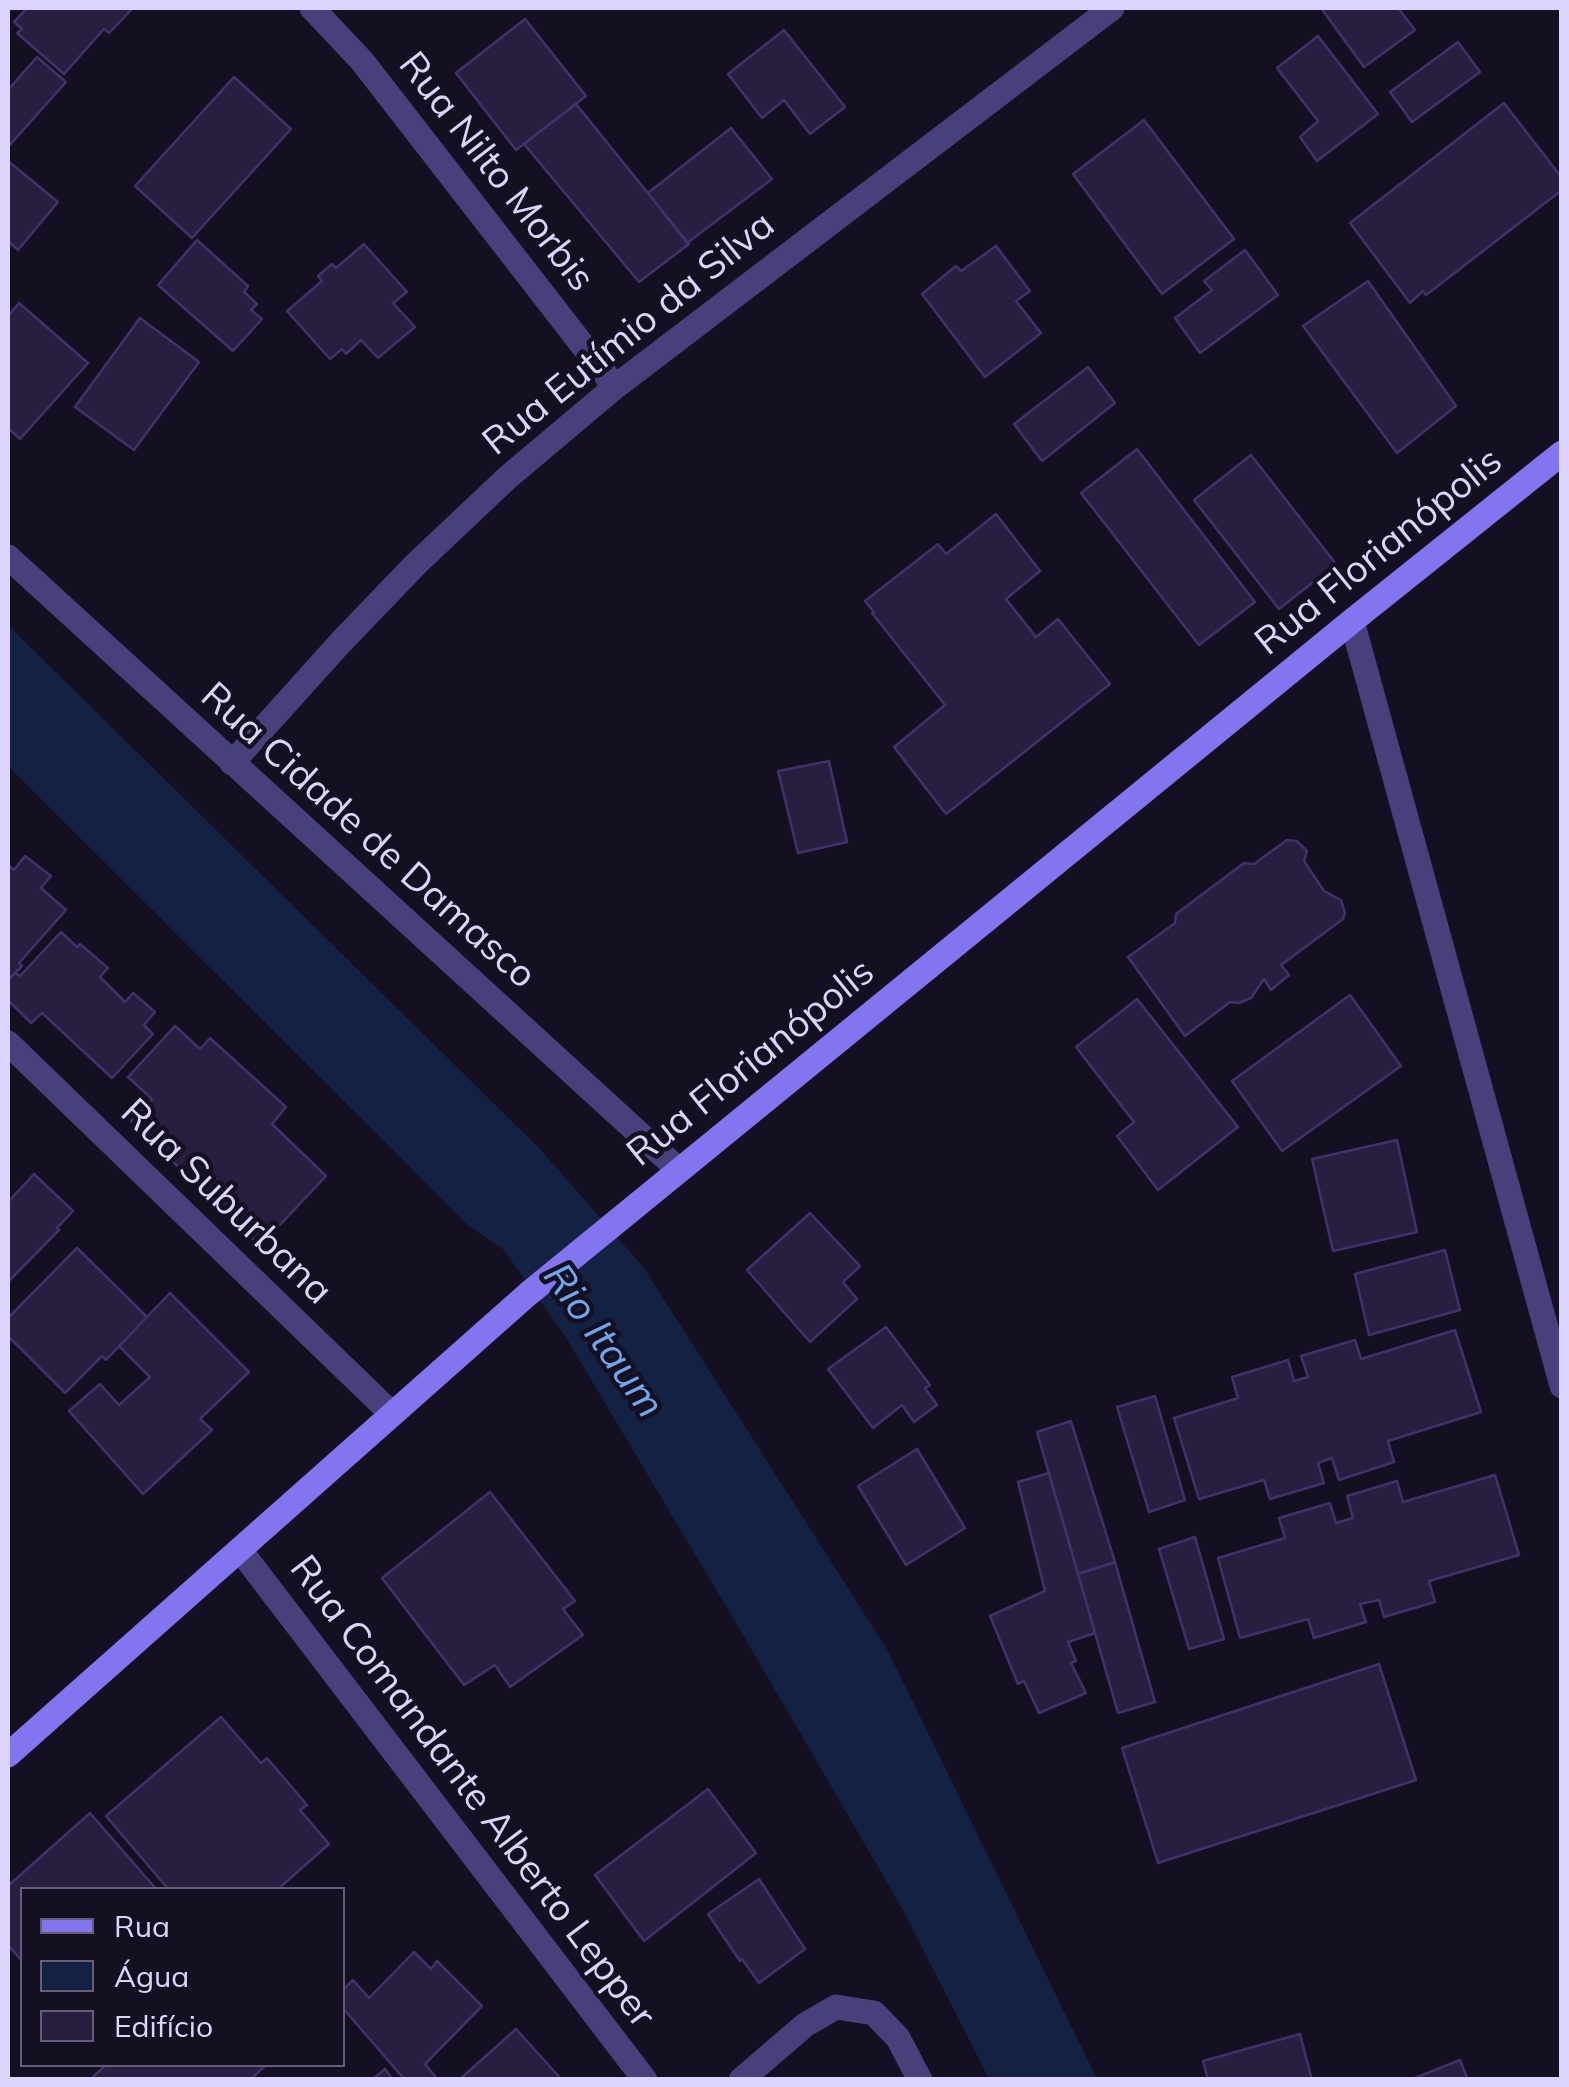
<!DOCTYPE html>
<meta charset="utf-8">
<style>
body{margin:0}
#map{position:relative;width:1569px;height:2087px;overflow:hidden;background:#141021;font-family:Mulish,sans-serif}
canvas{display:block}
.frame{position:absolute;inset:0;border:10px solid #dcd4fa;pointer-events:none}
.legend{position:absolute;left:20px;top:1887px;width:325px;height:180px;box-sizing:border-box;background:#141021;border:2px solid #645e78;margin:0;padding:12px 18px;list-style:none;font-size:30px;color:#dcd4fa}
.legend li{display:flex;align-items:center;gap:20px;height:50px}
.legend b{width:50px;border:2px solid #645e78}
</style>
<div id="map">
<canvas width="1569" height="2087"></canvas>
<div class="frame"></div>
<ul class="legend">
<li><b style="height:12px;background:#8375f0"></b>Rua</li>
<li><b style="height:28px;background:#132142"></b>Água</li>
<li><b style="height:28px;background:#281e40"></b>Edifício</li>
</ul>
</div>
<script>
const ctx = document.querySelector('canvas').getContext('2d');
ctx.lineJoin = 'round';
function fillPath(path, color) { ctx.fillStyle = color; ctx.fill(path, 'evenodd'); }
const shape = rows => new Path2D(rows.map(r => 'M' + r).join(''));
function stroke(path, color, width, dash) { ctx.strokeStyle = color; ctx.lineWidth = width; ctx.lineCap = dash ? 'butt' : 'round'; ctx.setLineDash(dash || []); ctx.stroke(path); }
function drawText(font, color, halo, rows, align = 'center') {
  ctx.font = font + ' Mulish,sans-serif'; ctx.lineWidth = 9; ctx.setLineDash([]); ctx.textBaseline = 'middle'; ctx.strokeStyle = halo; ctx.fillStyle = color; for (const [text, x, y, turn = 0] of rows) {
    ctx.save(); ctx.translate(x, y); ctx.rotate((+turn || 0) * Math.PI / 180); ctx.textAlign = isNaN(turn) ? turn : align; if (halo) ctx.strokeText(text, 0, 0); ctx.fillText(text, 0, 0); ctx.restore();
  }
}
fillPath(shape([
 [8,625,540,1149,644,1268,888,1651,1097,2079,989,2079,903,1910,742,1633,565,1336,503,1249,469,1226,8,766]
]), '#132142');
const building = shape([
 [27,8,133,8,109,33,104,29,64,74,17,33,22,29,14,22,27,8],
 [1321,8,1398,8,1415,30,1364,67,1321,8],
 [525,19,586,96,516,150,456,73,525,19],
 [784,30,845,107,810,134,784,100,762,118,728,74,784,30],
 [1318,36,1378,114,1317,161,1300,137,1318,121,1277,68,1318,36],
 [1458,42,1480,72,1412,122,1390,92,1458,42],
 [37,57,66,82,8,147,8,90,37,57],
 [234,77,291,129,192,238,135,186,234,77],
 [1504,103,1562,178,1562,190,1426,295,1423,291,1410,303,1350,223,1504,103],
 [576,104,689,244,639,282,524,144,576,104],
 [1144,120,1234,239,1162,294,1073,174,1144,120],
 [731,128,772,179,687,243,648,193,731,128],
 [8,161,58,202,18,250,8,241,8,161],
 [197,240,248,286,244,292,257,304,251,310,262,319,233,351,158,285,197,240],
 [364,244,407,292,393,303,415,327,378,358,361,340,346,354,342,349,330,359,287,311,322,281,318,276,332,264,336,268,364,244],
 [996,246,1030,291,1016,301,1041,333,985,377,922,294,956,266,961,271,996,246],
 [1245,250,1278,295,1200,353,1175,318,1212,290,1204,281,1245,250],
 [1368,281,1456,406,1397,453,1303,326,1368,281],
 [19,303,88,363,20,439,8,428,8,316,19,303],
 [140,318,199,362,134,450,75,407,140,318],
 [1088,367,1115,403,1042,461,1014,424,1088,367],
 [1137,449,1255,602,1199,645,1081,493,1137,449],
 [1251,455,1336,564,1279,609,1194,500,1251,455],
 [996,514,1040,571,1006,599,1036,637,1058,619,1110,684,946,814,894,747,945,705,872,613,874,612,865,601,938,544,946,554,996,514],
 [829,761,847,842,798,853,778,771,829,761],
 [1287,840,1297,841,1307,851,1304,861,1324,891,1341,900,1345,913,1343,919,1281,965,1289,975,1271,990,1264,979,1251,998,1239,1003,1230,1002,1185,1036,1128,957,1175,923,1176,914,1244,863,1254,864,1287,840],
 [25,856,51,876,41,888,66,910,19,963,22,966,10,978,8,976,8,865,14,870,25,856],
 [61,932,77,947,80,944,108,968,100,977,125,1002,133,993,155,1012,144,1025,153,1034,112,1078,42,1013,31,1023,8,1000,8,981,15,973,20,976,61,932],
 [1350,995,1401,1066,1282,1151,1232,1081,1350,995],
 [1137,999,1238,1127,1158,1190,1117,1136,1134,1122,1076,1047,1137,999],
 [175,1026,200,1049,210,1038,286,1107,272,1124,326,1176,260,1246,131,1121,152,1099,128,1077,175,1026],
 [1397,1140,1417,1232,1333,1251,1312,1159,1397,1140],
 [34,1174,73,1211,57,1228,59,1230,8,1282,8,1202,34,1174],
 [810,1213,860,1266,843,1282,857,1299,810,1342,747,1270,810,1213],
 [77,1248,147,1317,106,1360,102,1356,65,1393,8,1336,8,1318,77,1248],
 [1445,1250,1460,1310,1369,1335,1355,1274,1445,1250],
 [170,1293,249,1372,200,1419,212,1430,143,1494,69,1411,100,1384,119,1405,150,1377,119,1346,170,1293],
 [886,1327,930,1385,925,1388,937,1405,914,1422,902,1405,873,1428,828,1369,886,1327],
 [1455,1330,1481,1412,1388,1441,1394,1462,1339,1480,1332,1458,1318,1463,1324,1483,1270,1499,1264,1480,1199,1499,1174,1418,1238,1398,1232,1377,1288,1360,1294,1381,1308,1377,1301,1356,1355,1340,1361,1359,1455,1330],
 [1155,1396,1185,1500,1149,1512,1117,1407,1155,1396],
 [1071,1421,1115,1562,1078,1574,1037,1432,1071,1421],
 [917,1449,965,1528,906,1565,858,1486,917,1449],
 [1049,1473,1095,1633,1068,1642,1076,1661,1071,1663,1086,1693,1039,1713,1024,1681,1018,1684,990,1616,1045,1591,1018,1482,1049,1473],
 [1495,1475,1519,1555,1429,1581,1435,1602,1384,1617,1379,1600,1360,1604,1366,1622,1314,1638,1308,1619,1240,1638,1218,1558,1285,1538,1279,1518,1330,1503,1336,1523,1353,1518,1347,1496,1397,1481,1403,1502,1495,1475],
 [490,1492,575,1601,563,1609,583,1635,510,1687,495,1665,464,1685,382,1578,490,1492],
 [1195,1537,1224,1639,1189,1649,1159,1549,1195,1537],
 [1115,1562,1155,1702,1118,1713,1078,1574,1115,1562],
 [1379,1664,1416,1780,1158,1863,1122,1748,1379,1664],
 [221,1717,261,1763,267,1758,307,1805,300,1810,329,1844,277,1890,169,1890,106,1816,221,1717],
 [708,1789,756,1853,644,1941,595,1875,708,1789],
 [90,1813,157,1890,22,1890,22,1961,8,1945,8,1886,90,1813],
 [759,1879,805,1949,759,1983,742,1959,740,1961,708,1914,759,1879],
 [414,1952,431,1969,437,1961,482,2006,425,2064,438,2080,405,2080,342,2007,342,1991,353,1980,369,1998,414,1952],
 [516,2029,562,2080,459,2080,516,2029],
 [1300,2034,1312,2080,1208,2080,1203,2061,1300,2034],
 [1460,2060,1468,2080,1410,2080,1460,2060],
 [107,2064,267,2064,250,2080,90,2080,107,2064],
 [385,2069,393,2080,372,2080,385,2069]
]);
fillPath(building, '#281e40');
stroke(building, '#423269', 2.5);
stroke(shape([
 [312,8,362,61,615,387],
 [8,557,679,1170],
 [1352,621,1562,1386],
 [232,763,341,642,416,564,507,478,615,387,1112,8],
 [8,1043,392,1414],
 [240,1550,645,2080],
 [741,2080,805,2025,836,2007,874,2013,898,2038,920,2080]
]), '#47407b', 25);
stroke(shape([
 [8,1755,528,1294,1352,621,1562,453]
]), '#8375f0', 25);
drawText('38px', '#dcd4fa', '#141021', [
 ["Rua Nilto Morbis",496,172,52],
 ["Rua Eutímio da Silva",629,334,-39],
 ["Rua Florianópolis",1379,552,-39],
 ["Rua Cidade de Damasco",368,836,42],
 ["Rua Florianópolis",751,1063,-39],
 ["Rua Suburbana",226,1202,44],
 ["Rua Comandante Alberto Lepper",472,1792,53]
]);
drawText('italic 40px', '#6da8ef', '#141021', [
 ["Rio Itaum",603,1341,55]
]);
</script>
